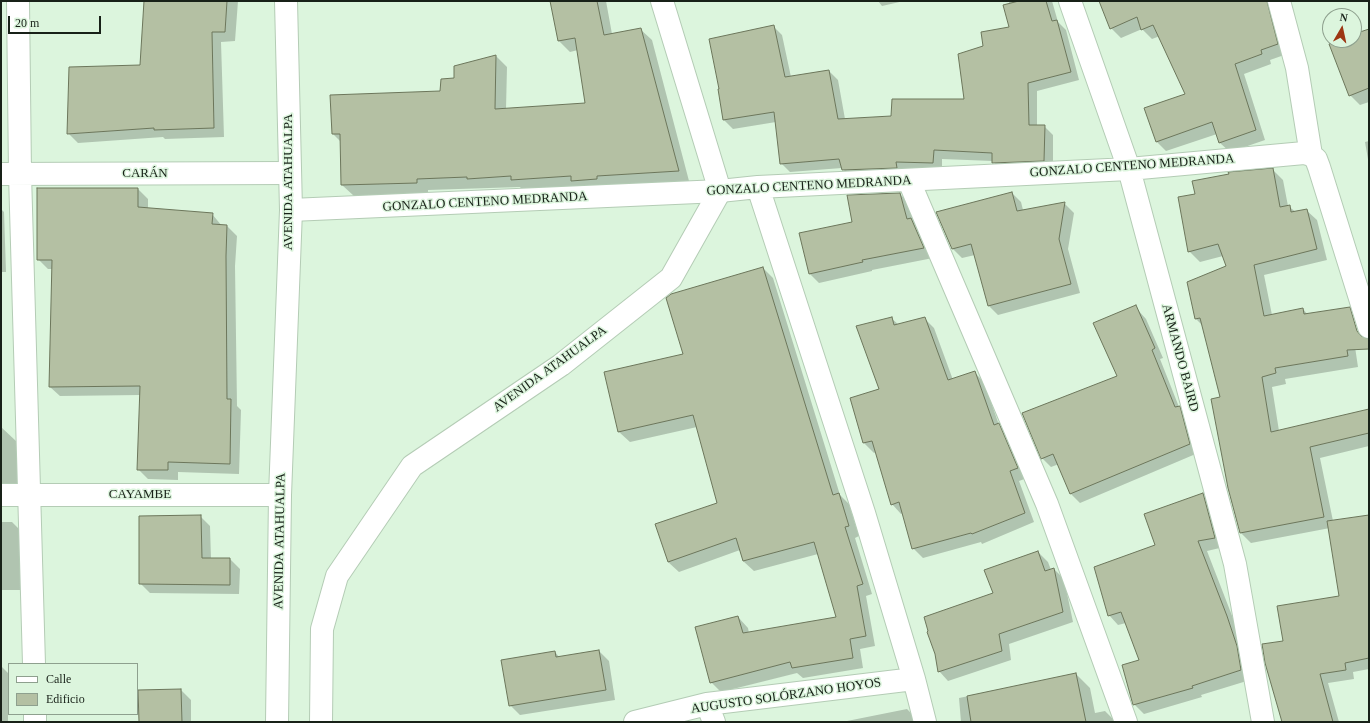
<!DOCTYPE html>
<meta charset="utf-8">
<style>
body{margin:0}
#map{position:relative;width:1370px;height:723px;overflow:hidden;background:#dcf5dd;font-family:"Times New Roman",serif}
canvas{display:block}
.frame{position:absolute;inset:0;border:2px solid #182118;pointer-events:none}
.legend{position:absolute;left:8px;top:663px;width:130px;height:52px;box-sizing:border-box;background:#dcf5dd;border:1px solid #8ea08e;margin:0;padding:5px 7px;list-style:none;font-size:12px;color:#182118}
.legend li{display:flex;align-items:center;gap:8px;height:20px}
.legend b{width:20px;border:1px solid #8ea08e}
.north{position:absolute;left:1322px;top:8px;width:40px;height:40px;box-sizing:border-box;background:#dcf5dd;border:1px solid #8ea08e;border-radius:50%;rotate:9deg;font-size:11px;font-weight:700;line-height:16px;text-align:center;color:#182118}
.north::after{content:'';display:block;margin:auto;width:14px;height:18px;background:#9d3613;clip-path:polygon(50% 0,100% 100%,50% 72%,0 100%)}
.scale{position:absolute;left:8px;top:16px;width:93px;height:18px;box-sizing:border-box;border:2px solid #182118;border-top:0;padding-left:5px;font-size:12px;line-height:14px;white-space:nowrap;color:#182118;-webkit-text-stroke:3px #dcf5dd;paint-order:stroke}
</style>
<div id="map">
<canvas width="1370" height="723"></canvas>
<div class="frame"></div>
<ul class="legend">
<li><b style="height:5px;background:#fff"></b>Calle</li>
<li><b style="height:11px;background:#b4c0a3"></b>Edificio</li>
</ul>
<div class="north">N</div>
<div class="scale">20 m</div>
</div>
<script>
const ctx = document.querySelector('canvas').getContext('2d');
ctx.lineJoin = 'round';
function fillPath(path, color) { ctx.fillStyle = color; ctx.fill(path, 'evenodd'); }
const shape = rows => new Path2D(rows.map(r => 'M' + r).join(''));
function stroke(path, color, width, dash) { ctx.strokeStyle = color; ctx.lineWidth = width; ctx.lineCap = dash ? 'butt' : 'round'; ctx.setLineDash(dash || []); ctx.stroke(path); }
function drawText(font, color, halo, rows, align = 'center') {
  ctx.font = font + ' "Times New Roman",serif'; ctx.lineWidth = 3; ctx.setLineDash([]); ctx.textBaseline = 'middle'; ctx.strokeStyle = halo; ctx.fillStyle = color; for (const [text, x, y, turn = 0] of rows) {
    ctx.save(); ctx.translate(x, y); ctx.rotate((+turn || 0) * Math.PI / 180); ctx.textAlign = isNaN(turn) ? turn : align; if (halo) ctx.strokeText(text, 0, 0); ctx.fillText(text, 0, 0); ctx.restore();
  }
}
fillPath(shape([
 [145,1,238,1,235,41,221,42,224,137,165,139,163,137,78,143,68,133,141,66],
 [551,1,606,1,612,34,640,29,652,40,689,181,523,191,520,187,428,190,428,194,354,196,342,185,341,142,333,134,441,92,455,79,496,56,507,67,506,109,586,104,578,50,570,52,559,41],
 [878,1,904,1,882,6],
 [1009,1,1052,1,1058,22,1066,30,1079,80,1037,91,1037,126,1044,126,1053,135,1053,169,1002,172,993,161,942,159,942,171,852,179,842,168,790,172,781,163,776,122,733,129,724,120,719,90,773,26,782,35,791,77,829,71,838,80,845,119,892,117,965,100,985,47,1010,28],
 [1100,1,1270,1,1287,54,1270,60,1271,64,1244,74,1265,140,1230,152,1220,143,1217,134,1166,151,1156,141,1186,94,1160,36,1152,39,1142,29,1121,38,1111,28],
 [1369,30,1369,102,1360,105,1350,95,1342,40,1354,40,1354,35],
 [1,98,2,99,1,127],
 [1369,141,1369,165,1365,142],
 [1272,169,1283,180,1288,206,1296,212,1306,210,1317,220,1327,260,1264,275,1272,315,1303,309,1308,315,1351,320,1358,367,1285,379,1286,384,1272,387,1279,431,1369,410,1369,446,1320,458,1333,521,1369,516,1369,669,1353,672,1354,679,1328,683,1339,722,1283,722,1284,642,1340,597,1330,528,1251,543,1241,533,1222,398,1203,326,1195,318,1227,266,1223,256,1200,262,1189,251,1196,194],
 [85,189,138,189,148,199,148,209,212,214,222,226,227,226,237,236,235,266,237,406,241,410,239,474,178,472,178,480,148,479,138,469,140,395,60,396,50,387,52,269,48,269,38,259],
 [1012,193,1021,202,1023,210,1064,203,1074,213,1068,249,1080,293,998,315,989,306,975,255,962,258,952,248],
 [900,194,910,204,915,223,921,229,933,258,872,270,872,271,819,283,809,273,853,222],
 [1,209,4,212,6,272,1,272],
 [763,268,773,278,840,495,849,504,859,536,855,538,872,594,866,596,875,646,860,649,863,668,803,678,797,673,721,692,711,682,738,617,748,628,749,633,838,618,818,554,754,571,743,561,740,550,679,572,668,562,657,525,719,503,697,427,630,442,619,432,605,373,685,354],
 [1137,309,1146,319,1163,358,1160,359,1179,407,1189,417,1198,453,1080,503,1071,494,1059,464,1051,467,1042,458,1118,376],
 [891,318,899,325,924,318,934,328,953,380,974,372,984,382,999,425,1008,434,1027,478,1019,481,1034,522,982,544,981,542,923,558,913,548,903,513,901,514,892,504,876,452,874,453,864,443,880,390],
 [1,337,2,382,1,382],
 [1,427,16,441,19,487,1,489],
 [1203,494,1212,504,1224,547,1207,551,1236,626,1250,680,1201,695,1202,697,1144,714,1134,704,1140,661,1126,623,1118,625,1109,615,1156,546],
 [200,516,210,526,211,559,230,559,240,569,239,594,150,593,140,583],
 [1,522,12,522,22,532,22,590,1,590],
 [1038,552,1048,562,1051,570,1054,569,1064,579,1073,622,1009,644,1011,660,948,681,939,671],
 [599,651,609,661,615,700,520,715,510,705,555,652,560,658],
 [1,666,8,673,8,722,1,722],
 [1076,674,1090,688,1095,713,1105,711,1116,722,1042,722],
 [1003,689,1015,722,961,722,959,698],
 [181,690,191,700,191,722,140,722],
 [907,709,916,718,917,722,842,722]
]), '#0003');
const building = shape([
 [144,1,227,1,225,32,212,32,214,128,154,130,154,128,67,134,69,67,140,65,144,1],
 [550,1,597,1,604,35,641,28,679,171,597,176,597,179,571,181,571,176,511,180,511,176,467,179,467,177,417,179,417,183,341,185,340,134,332,134,330,95,440,91,441,79,454,78,454,66,496,55,495,109,585,103,575,38,558,41,550,1],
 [1019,1,1046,1,1052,21,1057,20,1071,72,1028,83,1029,125,1045,125,1044,161,992,163,992,153,934,150,933,163,896,162,897,168,842,170,839,159,780,164,774,112,723,120,718,89,719,89,709,39,774,25,785,77,829,70,838,119,891,116,892,99,964,99,958,54,983,46,981,32,1009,27,1003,5,1019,1],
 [1099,1,1267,1,1278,44,1261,50,1262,54,1235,64,1256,130,1219,143,1212,122,1156,142,1144,108,1185,94,1153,25,1141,30,1137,17,1110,29,1099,1],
 [1369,29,1369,88,1349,96,1329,44,1339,40,1354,40,1354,34,1369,29],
 [1273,168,1280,207,1290,205,1291,212,1307,209,1317,249,1254,265,1264,316,1303,308,1304,314,1350,307,1357,331,1361,336,1369,339,1369,349,1347,350,1348,356,1275,368,1276,373,1262,377,1271,432,1369,409,1369,433,1310,447,1324,517,1240,533,1228,488,1211,399,1220,397,1200,318,1195,319,1187,282,1226,266,1218,244,1188,252,1178,197,1195,194,1192,181,1229,174,1228,172,1273,168],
 [37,188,138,188,138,207,213,213,212,224,227,225,226,256,227,399,231,399,230,464,168,462,168,470,137,470,140,386,49,387,52,260,37,260,37,188],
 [1012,192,1017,211,1065,202,1059,239,1071,284,988,306,971,244,952,249,936,212,1012,192],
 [900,193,907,219,911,218,924,248,862,260,863,262,809,274,799,233,852,222,847,195,900,193],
 [763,267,833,495,839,493,849,526,845,527,863,584,857,586,866,636,850,639,853,658,792,668,790,662,710,683,695,627,738,616,743,633,836,617,814,542,743,561,736,538,668,562,655,524,717,503,693,415,618,432,604,372,683,354,666,298,671,294,763,267],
 [1136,305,1155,348,1152,350,1175,407,1180,406,1190,444,1070,494,1053,454,1041,459,1022,413,1117,376,1093,323,1136,305],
 [892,317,894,325,925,317,948,380,975,371,994,425,999,423,1018,468,1010,471,1025,513,972,534,971,533,912,549,899,502,891,505,872,441,863,443,850,398,879,389,856,326,892,317],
 [1203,493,1215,538,1198,541,1227,616,1237,646,1241,670,1192,686,1193,688,1133,705,1122,665,1139,660,1121,612,1108,616,1094,567,1155,545,1144,514,1203,493],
 [201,515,202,558,230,558,230,585,139,584,139,516,201,515],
 [1369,515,1369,658,1345,663,1346,670,1320,674,1333,722,1282,722,1265,663,1262,644,1283,641,1277,606,1339,596,1327,521,1369,515],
 [1038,551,1045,571,1054,568,1063,612,999,634,1002,651,938,672,935,654,927,632,928,631,924,617,993,593,984,570,1038,551],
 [599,650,606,690,509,706,501,660,555,651,556,657,599,650],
 [1076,673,1086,722,971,722,967,696,1076,673],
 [181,689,182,722,139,722,138,690,181,689]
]);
fillPath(building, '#b4c0a3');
stroke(building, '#6c765b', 1);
const minor = shape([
 [18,1,20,174,34,664],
 [1070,1,1129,169,1235,564,1263,722],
 [1279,1,1297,68,1311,155],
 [1,174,290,173],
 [909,181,1047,504,1126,722],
 [758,187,864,513,914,679,925,722],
 [291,210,720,191,758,187,1129,169,1304,153,1311,155,1316,159,1319,167,1369,327],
 [1,495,280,495],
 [707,704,714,722],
 [35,714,35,722],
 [635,722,707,704,914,679]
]);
const trunk = shape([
 [277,722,280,495,291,210,286,1],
 [321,722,322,629,337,576,412,466,561,365,671,278,720,191,662,1]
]);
stroke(minor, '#b4ccb5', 24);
stroke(trunk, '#b4ccb5', 24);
stroke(minor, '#fff', 22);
stroke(trunk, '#fff', 22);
drawText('13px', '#182118', '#dcf5dd', [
 ["GONZALO CENTENO MEDRANDA",1132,166,-4],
 ["CARÁN",145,174],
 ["AVENIDA ATAHUALPA",289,182,-90],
 ["GONZALO CENTENO MEDRANDA",809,186,-3],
 ["GONZALO CENTENO MEDRANDA",485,202,-3],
 ["ARMANDO BAIRD",1180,358,75],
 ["AVENIDA ATAHUALPA",550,369,-36],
 ["CAYAMBE",140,495],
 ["AVENIDA ATAHUALPA",280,541,-89],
 ["AUGUSTO SOLÓRZANO HOYOS",786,696,-8]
]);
</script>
